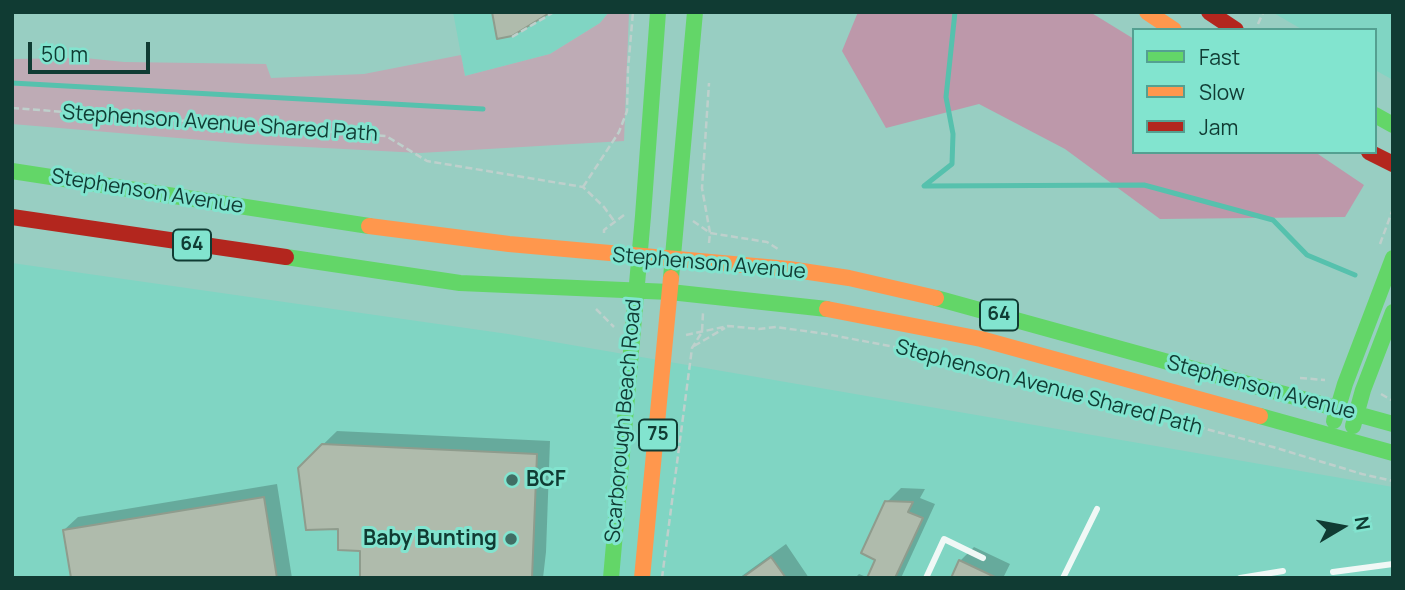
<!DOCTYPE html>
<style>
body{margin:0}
#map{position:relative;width:1405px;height:590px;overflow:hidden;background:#98cec2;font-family:Manrope,sans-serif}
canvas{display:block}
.frame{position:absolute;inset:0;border:14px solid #103b33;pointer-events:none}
.legend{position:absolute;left:1132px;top:28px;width:245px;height:126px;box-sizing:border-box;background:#82e4cf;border:2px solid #54a091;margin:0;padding:9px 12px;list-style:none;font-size:21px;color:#103b33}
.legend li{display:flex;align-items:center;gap:14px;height:35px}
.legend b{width:35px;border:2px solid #54a091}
.north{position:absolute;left:1307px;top:492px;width:70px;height:70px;-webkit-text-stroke:5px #82e4cf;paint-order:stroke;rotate:80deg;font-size:19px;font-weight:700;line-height:28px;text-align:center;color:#103b33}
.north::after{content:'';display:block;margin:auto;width:24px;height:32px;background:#103b33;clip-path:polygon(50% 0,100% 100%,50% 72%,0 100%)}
.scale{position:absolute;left:28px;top:42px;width:122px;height:32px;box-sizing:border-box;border:4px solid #103b33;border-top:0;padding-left:9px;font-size:21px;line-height:24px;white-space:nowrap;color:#103b33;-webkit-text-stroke:5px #82e4cf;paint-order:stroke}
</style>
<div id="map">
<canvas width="1405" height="590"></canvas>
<div class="frame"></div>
<ul class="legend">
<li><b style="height:9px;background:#63d668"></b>Fast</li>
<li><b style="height:9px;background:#ff974d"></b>Slow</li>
<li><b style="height:9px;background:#b3261e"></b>Jam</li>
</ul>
<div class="north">N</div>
<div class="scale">50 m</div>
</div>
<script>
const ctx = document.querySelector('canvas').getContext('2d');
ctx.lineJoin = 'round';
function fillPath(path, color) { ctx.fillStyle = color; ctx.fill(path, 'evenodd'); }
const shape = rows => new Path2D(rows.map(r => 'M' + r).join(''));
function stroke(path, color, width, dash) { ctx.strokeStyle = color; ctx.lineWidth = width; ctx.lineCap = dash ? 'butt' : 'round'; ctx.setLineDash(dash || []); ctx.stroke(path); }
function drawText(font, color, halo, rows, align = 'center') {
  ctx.font = font + ' Manrope,sans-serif'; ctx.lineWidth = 6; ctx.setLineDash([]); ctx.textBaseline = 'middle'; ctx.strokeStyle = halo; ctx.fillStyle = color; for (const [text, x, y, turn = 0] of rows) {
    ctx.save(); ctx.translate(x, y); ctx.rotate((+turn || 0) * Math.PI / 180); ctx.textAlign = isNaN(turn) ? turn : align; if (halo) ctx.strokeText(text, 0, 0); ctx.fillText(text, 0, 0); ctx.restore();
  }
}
fillPath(shape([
 [453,12,609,12,600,23,550,54,465,76],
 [1272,12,1393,12,1393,80,1375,70,1375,30,1303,30],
 [12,263,508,334,1393,487,1393,578,12,578]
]), '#80d5c3');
fillPath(shape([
 [609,12,629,12,624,141,420,153,249,144,12,124,12,59,85,58,124,62,266,64,271,78,364,74,461,55,465,76,550,54,600,23]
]), '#beabb5');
fillPath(shape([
 [858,12,1090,12,1134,39,1134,152,1315,152,1364,185,1345,217,1160,219,1065,149,979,104,886,128,842,51]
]), '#bd98aa');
fillPath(shape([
 [337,431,550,441,546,552,543,578,361,578,362,549,339,527,299,468],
 [277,484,292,578,72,578,64,530,78,517],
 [901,488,925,489,920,498,935,504,901,578,869,578,878,560,887,502],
 [786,544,809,578,739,578],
 [974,547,1010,564,1003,578,953,578,960,561],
 [859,574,869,578,855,578]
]), '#0003');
stroke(shape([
 [955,12,946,97,953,134,952,164,924,186,1144,185,1273,220,1307,255,1355,275],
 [12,83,483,109]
]), '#56c1ad', 5);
const building = shape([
 [492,12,551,12,512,36,497,39,492,12],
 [322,444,537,454,532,578,360,578,360,551,338,550,338,529,306,530,298,468,322,444],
 [264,497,277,578,71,578,63,530,264,497],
 [885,501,913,502,908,512,923,518,895,578,867,578,875,560,861,553,885,501],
 [771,557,786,578,742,578,771,557],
 [959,560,997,578,951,578,959,560]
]);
fillPath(building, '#afbbac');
stroke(building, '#8f9c8d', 2);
stroke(shape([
 [1258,24,1263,13],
 [512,37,554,12],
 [12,108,386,136,427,161,583,187,604,207,614,221],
 [583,187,619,132,627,111,628,69,633,12],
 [693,221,710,233,767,242,778,249],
 [604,233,604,230,624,215],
 [709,243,710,233,702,188,709,83],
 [1380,244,1393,209],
 [596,309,614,327],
 [686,335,728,326,759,329,776,327,826,334,916,351,1273,447,1362,474,1393,481],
 [694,346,725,328],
 [1300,378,1325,380],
 [1381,394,1393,401],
 [662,578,692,348,702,332,703,313]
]), '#bed0cc', 2.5, [7, 3.5]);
stroke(shape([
 [1333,572,1393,564],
 [926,578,944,539,983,558],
 [1063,578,1097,509],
 [1240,578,1283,571]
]), '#f0f8f6', 6);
stroke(shape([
 [1375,115,1393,125],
 [12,171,369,226],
 [286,257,460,283,670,292,827,309],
 [671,278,695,12],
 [936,298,1393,424],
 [1260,416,1393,453],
 [1334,421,1345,384,1393,258],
 [1353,426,1363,390,1393,312],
 [611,578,643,216,658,12]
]), '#63d668', 16);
stroke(shape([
 [1147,12,1174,30],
 [369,226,509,244,789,269,849,278,936,298],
 [827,309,981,339,1260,416],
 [642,578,671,278]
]), '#ff974d', 16);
stroke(shape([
 [1209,12,1236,30],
 [1369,152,1393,164],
 [12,217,286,257]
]), '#b3261e', 16);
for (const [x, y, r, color] of [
 [512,480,7,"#406e65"],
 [511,539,7,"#406e65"]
]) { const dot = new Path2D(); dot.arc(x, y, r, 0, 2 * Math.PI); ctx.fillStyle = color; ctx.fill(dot); stroke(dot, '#82e4cf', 2.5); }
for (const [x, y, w] of [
 [192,245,38],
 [999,315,38],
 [658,435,38]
]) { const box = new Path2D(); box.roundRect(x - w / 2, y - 15.5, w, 31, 5); ctx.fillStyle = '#82e4cf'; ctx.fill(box); stroke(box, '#103b33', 2); }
drawText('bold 19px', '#103b33', null, [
 ["64",192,245],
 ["64",999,315],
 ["75",658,435]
]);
drawText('21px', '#103b33', '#82e4cf', [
 ["Stephenson Avenue Shared Path",220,124,4],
 ["Stephenson Avenue",147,192,9],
 ["Stephenson Avenue",709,264,5],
 ["Stephenson Avenue Shared Path",1049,388,15],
 ["Stephenson Avenue",1261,388,15],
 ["Scarborough Beach Road",624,421,-85]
]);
drawText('bold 21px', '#103b33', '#82e4cf', [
 ["BCF",526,480],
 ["Baby Bunting",497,539,"right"]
], 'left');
</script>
